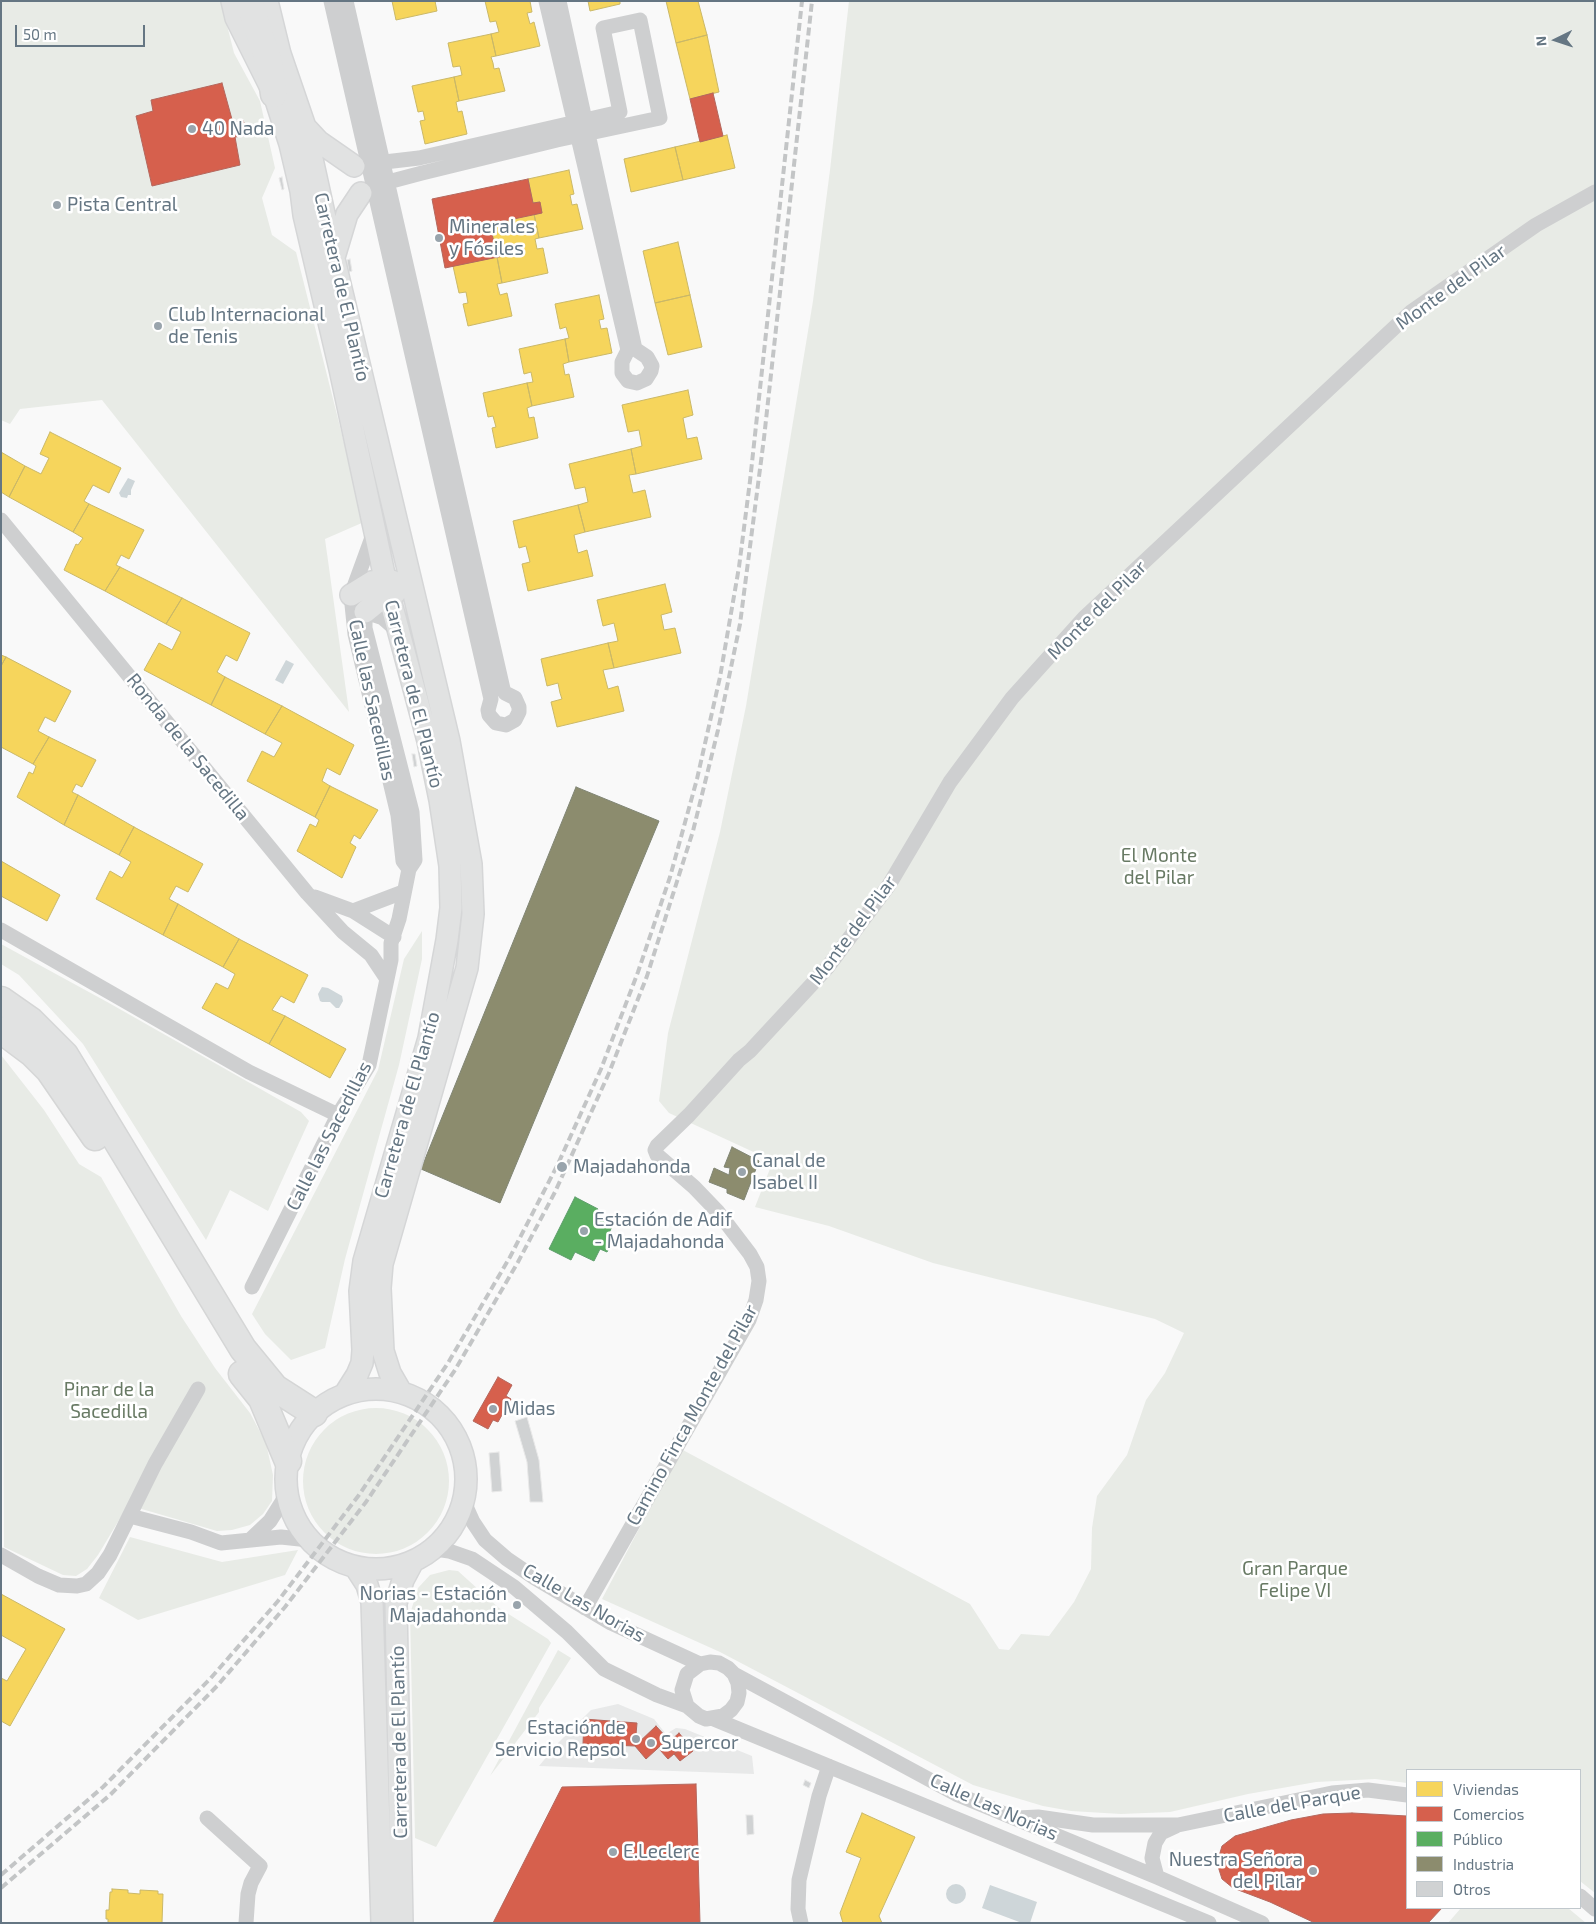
<!DOCTYPE html>
<meta charset="utf-8">
<style>
body{margin:0}
#map{position:relative;width:1596px;height:1924px;overflow:hidden;background:#f9f9f9;font-family:"Exo 2",sans-serif}
canvas{display:block}
.frame{position:absolute;inset:0;border:2px solid #657683;pointer-events:none}
.legend{position:absolute;left:1406px;top:1769px;width:175px;height:140px;box-sizing:border-box;background:#fff;border:1px solid #c1c8cd;margin:0;padding:6px 9px;list-style:none;font-size:15px;color:#657683}
.legend li{display:flex;align-items:center;gap:10px;height:25px}
.legend b{width:25px;border:1px solid #c1c8cd}
.north{position:absolute;left:1531px;top:15px;width:50px;height:50px;-webkit-text-stroke:4px #fff;paint-order:stroke;rotate:266deg;font-size:14px;font-weight:700;line-height:20px;text-align:center;color:#657683}
.north::after{content:'';display:block;margin:auto;width:18px;height:22px;background:#657683;clip-path:polygon(50% 0,100% 100%,50% 72%,0 100%)}
.scale{position:absolute;left:15px;top:25px;width:130px;height:22px;box-sizing:border-box;border:2px solid #657683;border-top:0;padding-left:6px;font-size:15px;line-height:18px;white-space:nowrap;color:#657683;-webkit-text-stroke:4px #fff;paint-order:stroke}
</style>
<div id="map">
<canvas width="1596" height="1924"></canvas>
<div class="frame"></div>
<ul class="legend">
<li><b style="height:14px;background:#f6d55c"></b>Viviendas</li>
<li><b style="height:14px;background:#d6604d"></b>Comercios</li>
<li><b style="height:14px;background:#5aae61"></b>Público</li>
<li><b style="height:14px;background:#8c8c6e"></b>Industria</li>
<li><b style="height:14px;background:#d0d2d3"></b>Otros</li>
</ul>
<div class="north">N</div>
<div class="scale">50 m</div>
</div>
<script>
const ctx = document.querySelector('canvas').getContext('2d');
ctx.lineJoin = 'round';
function fillPath(path, color) { ctx.fillStyle = color; ctx.fill(path, 'evenodd'); }
const shape = rows => new Path2D(rows.map(r => 'M' + r).join(''));
function stroke(path, color, width, dash) { ctx.strokeStyle = color; ctx.lineWidth = width; ctx.lineCap = dash ? 'butt' : 'round'; ctx.setLineDash(dash || []); ctx.stroke(path); }
function drawText(font, color, halo, rows, align = 'center') {
  ctx.font = font + ' "Exo 2",sans-serif'; ctx.lineWidth = 5; ctx.setLineDash([]); ctx.textBaseline = 'middle'; ctx.strokeStyle = halo; ctx.fillStyle = color; for (const [text, x, y, turn = 0] of rows) {
    ctx.save(); ctx.translate(x, y); ctx.rotate((+turn || 0) * Math.PI / 180); ctx.textAlign = isNaN(turn) ? turn : align; if (halo) ctx.strokeText(text, 0, 0); ctx.fillText(text, 0, 0); ctx.restore();
  }
}
fillPath(shape([
 [618,1704,654,1719,666,1734,676,1728,685,1729,752,1756,754,1774,539,1766,558,1743,591,1710]
]), '#e8e9e9');
fillPath(shape([
 [1,1,221,1,234,53,260,101,275,168,262,198,272,235,296,252,364,522,325,539,349,712,102,400,20,409,10,424,1,420],
 [849,1,1595,1,1595,1893,1580,1881,1580,1770,1407,1770,1407,1783,1375,1779,1316,1782,1248,1794,1170,1812,1121,1814,1071,1811,1043,1806,973,1785,720,1652,602,1599,681,1449,970,1604,999,1649,1009,1650,1021,1634,1049,1636,1074,1602,1091,1569,1092,1528,1097,1496,1127,1455,1146,1400,1165,1373,1184,1333,1155,1319,933,1263,829,1226,755,1207,773,1161,669,1113,659,1101,668,1033,720,832,746,706,813,301,830,170],
 [422,931,422,959,399,1065,345,1259,325,1348,291,1360,265,1334,252,1314,378,1070,404,959],
 [1,944,109,1003,301,1112,309,1121,268,1211,230,1190,206,1240,83,1044,19,975,1,964],
 [1,1055,44,1110,79,1164,101,1177,181,1316,215,1368,250,1413,266,1443,273,1475,272,1501,263,1514,250,1525,232,1530,217,1531,128,1505,98,1555,87,1569,76,1576,63,1575,4,1547],
 '303 1481a73 73 0 1 1 146 0a73 73 0 1 1-146 0Z',
 [130,1537,222,1562,298,1550,285,1575,138,1620,99,1598],
 [449,1570,458,1571,499,1608,548,1639,551,1643,436,1847,415,1838,410,1614,418,1588,430,1575],
 [558,1650,571,1658,539,1708,539,1712,490,1776],
 [1461,1908,1568,1908,1586,1923,1448,1923]
]), '#e8ebe6');
fillPath(shape([
 [128,478,135,481,131,490,131,495,128,495,127,498,121,497,119,493],
 [286,660,294,664,283,684,275,680],
 [322,987,328,988,342,996,343,1001,339,1008,336,1008,330,1002,322,1002,320,1001,318,994],
 '946 1894a10 10 0 1 1 20 0a10 10 0 1 1-20 0Z',
 [990,1885,1037,1902,1030,1923,1022,1923,982,1908]
]), '#ced6d9');
const homes = shape([
 [392,1,435,1,437,11,396,20,392,1],
 [485,1,530,1,532,12,527,13,530,24,534,22,540,46,496,56,491,34,499,32,496,21,490,22,485,1],
 [588,1,620,1,620,4,590,11,588,1],
 [666,1,698,1,707,35,676,43,666,1],
 [491,34,496,56,491,57,493,63,494,69,499,68,505,91,459,101,454,77,462,75,460,66,453,67,448,43,491,34],
 [707,35,719,92,690,99,676,43,707,35],
 [454,77,459,101,456,102,458,112,462,111,467,134,425,144,420,121,425,120,423,111,418,112,412,86,454,77],
 [727,135,735,168,683,180,675,147,727,135],
 [675,147,683,180,631,192,624,159,675,147],
 [569,170,574,194,570,195,572,205,577,204,583,229,539,238,534,214,542,213,540,202,533,203,528,179,569,170],
 [534,214,539,238,535,239,537,249,543,248,548,273,502,283,497,257,503,256,501,247,495,248,490,224,534,214],
 [678,242,690,295,655,303,643,251,678,242],
 [497,257,502,283,497,284,500,295,507,293,512,316,468,326,463,304,468,303,466,292,459,293,453,266,497,257],
 [599,295,604,319,599,320,601,329,607,328,612,353,569,362,565,339,569,338,566,327,560,329,555,304,599,295],
 [690,295,702,347,668,355,655,303,690,295],
 [565,339,569,362,563,364,565,375,569,374,574,397,532,406,527,383,533,382,531,372,524,374,519,349,565,339],
 [527,383,532,406,527,408,529,418,534,417,538,438,496,448,492,428,496,427,493,416,488,417,483,393,527,383],
 [688,390,693,415,683,418,687,439,697,437,702,459,636,474,631,449,642,446,639,430,628,432,622,405,688,390],
 [50,432,121,468,109,493,93,485,84,501,89,504,73,532,9,497,25,466,41,474,49,458,40,454,50,432],
 [631,449,636,474,629,475,633,493,645,490,651,517,585,532,578,505,588,502,585,487,575,489,569,464,631,449],
 [1,452,25,466,9,497,1,492,1,452],
 [89,504,144,530,129,559,121,555,116,565,120,567,105,591,64,570,76,544,78,545,83,538,73,532,89,504],
 [578,505,585,532,574,535,578,553,587,550,593,576,528,591,522,564,530,562,526,546,519,548,513,521,578,505],
 [120,567,182,598,166,624,105,591,120,567],
 [665,584,672,612,661,615,664,630,675,628,681,653,614,668,608,643,618,641,614,623,603,626,597,600,665,584],
 [182,598,250,633,237,661,226,655,217,672,225,677,211,705,144,670,159,643,172,650,181,632,166,624,182,598],
 [608,643,614,668,603,670,608,689,618,686,624,711,557,727,551,702,562,699,560,693,558,683,547,686,541,659,608,643],
 [1,655,6,657,1,666,1,655],
 [6,657,71,691,55,722,45,717,38,731,49,737,33,764,1,747,1,666,6,657],
 [225,677,282,706,265,734,211,705,225,677],
 [282,706,354,745,340,775,327,768,322,781,330,786,315,817,247,781,262,751,274,757,282,743,265,734,282,706],
 [49,737,96,760,82,787,76,784,72,792,78,795,64,825,17,797,29,772,33,774,36,766,33,764,49,737],
 [330,786,378,810,360,839,354,835,350,843,356,847,342,878,297,851,310,824,316,827,319,820,315,817,330,786],
 [78,795,134,827,119,855,64,825,78,795],
 [134,827,203,864,188,892,176,886,169,899,178,904,163,935,96,899,110,871,122,878,131,862,119,855,134,827],
 [1,861,60,895,47,921,1,896,1,861],
 [178,904,239,939,223,967,163,935,178,904],
 [239,939,308,975,294,1003,281,996,272,1010,285,1016,269,1044,202,1008,216,983,228,989,235,974,223,967,239,939],
 [285,1016,346,1049,330,1078,269,1044,285,1016],
 [1,1594,65,1629,10,1726,1,1721,1,1678,7,1681,26,1649,1,1635,1,1594],
 [862,1813,915,1837,879,1916,882,1923,843,1923,840,1913,861,1858,846,1852,862,1813],
 [112,1889,128,1890,128,1893,140,1894,140,1890,158,1891,158,1894,163,1894,162,1923,108,1923,108,1919,106,1919,106,1910,109,1910,110,1892,112,1892,112,1889]
]);
fillPath(homes, '#f6d55c');
stroke(homes, '#cab868', 1);
const shops = shape([
 [222,83,233,123,243,120,248,135,235,137,240,165,152,186,136,116,153,111,151,100,222,83],
 [713,93,723,136,700,142,690,99,713,93],
 [528,179,533,203,540,202,542,213,490,224,495,248,501,247,503,256,445,268,432,199,528,179],
 [498,1377,512,1385,506,1396,511,1399,498,1422,493,1420,488,1429,473,1421,498,1377],
 [584,1719,637,1723,635,1746,583,1744,584,1719],
 [656,1726,668,1739,646,1759,635,1746,656,1726],
 [679,1733,687,1743,668,1759,660,1750,679,1733],
 [687,1743,693,1751,680,1761,674,1754,687,1743],
 [696,1784,700,1923,493,1923,562,1787,696,1784],
 [1352,1813,1407,1816,1407,1908,1442,1908,1428,1923,1315,1923,1270,1902,1233,1888,1222,1879,1217,1863,1222,1846,1235,1836,1291,1820,1323,1814,1352,1813]
]);
fillPath(shops, '#d6604d');
stroke(shops, '#b4675d', 1);
const public = shape([
 [575,1197,598,1209,595,1216,613,1224,607,1238,613,1241,607,1252,600,1249,594,1261,575,1252,571,1260,549,1249,575,1197]
]);
fillPath(public, '#5aae61');
stroke(public, '#5d9d6b', 1);
const industry = shape([
 [576,787,659,821,500,1203,421,1169,576,787],
 [732,1147,759,1161,744,1200,727,1193,727,1189,709,1182,714,1168,729,1175,730,1168,724,1167,732,1147]
]);
fillPath(industry, '#8c8c6e');
stroke(industry, '#808574', 1);
const building = shape([
 [282,177,284,189,282,190,279,178,282,177],
 [350,259,352,271,349,272,347,260,350,259],
 [412,754,415,754,417,766,414,767,412,754],
 [527,1417,539,1460,543,1502,530,1502,527,1462,515,1421,527,1417],
 [499,1452,502,1491,492,1492,489,1453,499,1452],
 [805,1780,811,1783,809,1788,803,1785,805,1780],
 [746,1815,753,1815,754,1834,747,1835,746,1815]
]);
fillPath(building, '#d0d2d3');
stroke(building, '#e8e8e8', 1);
const secondary = shape([
 [232,1,236,18,274,94,290,144,301,191,304,215,340,369,387,588,428,741,440,800,450,866,451,908,447,940,429,1038,364,1261,360,1291,363,1350,362,1363,357,1375,345,1394],
 [267,1,280,54,305,127,334,259,449,741,471,864,473,914,467,968,382,1264,380,1288,383,1351,390,1373,401,1392],
 [305,127,318,141,354,166],
 [335,254,347,214,361,193],
 [351,595,372,582,379,581,395,593],
 [365,612,381,599,392,581],
 '286 1479a90 90 0 1 1 180 0a90 90 0 1 1-180 0Z',
 [356,1568,367,1585,372,1602,382,1923],
 [402,1923,396,1603,403,1580,412,1563]
]);
const highway = shape([
 [249,1,270,66,274,94],
 [1,1000,31,1021,65,1055,243,1349,275,1388,314,1413],
 [1,1030,32,1053,49,1070,95,1137],
 [242,1374,262,1399,288,1461]
]);
stroke(secondary, '#d5d6d7', 24);
stroke(highway, '#d5d6d6', 29);
stroke(shape([
 [331,1,491,699,488,710,489,715,496,723,506,725,515,720,519,712,519,707,515,698,505,693,503,689,346,1],
 [546,1,628,350,622,362,622,373,628,381,637,383,646,379,651,371,652,366,647,357,635,349,559,1],
 [376,163,419,158,620,112,603,28,640,20,660,118,557,140,422,173,388,182,380,187],
 [1,520,307,893,343,932,371,955,387,979],
 [374,532,351,595,355,634,398,815,403,861,409,869],
 [315,897,353,911,403,892],
 [353,911,394,937],
 [1,930,249,1072,338,1115],
 [252,1287,338,1115,369,1065,391,960,391,943,399,919,409,869,415,860,412,812,365,628,365,612,383,618,399,632],
 [464,1502,473,1522,485,1540,507,1559,535,1578,611,1623,700,1664],
 [130,1516,191,1532,221,1543,281,1537,309,1540],
 [250,1540,270,1521,287,1494],
 [435,1549,449,1551,472,1559,514,1587,567,1632,604,1669,657,1695,687,1706],
 [1,1555,38,1576,59,1585,77,1586,86,1584,98,1573,110,1555,155,1464,198,1389],
 [585,1608,749,1320,756,1300,759,1281,757,1267,750,1254,718,1212,694,1187,657,1155,655,1150,657,1146,689,1115,739,1060,750,1051,827,968,889,885,950,782,1012,698,1084,618,1411,312,1536,225,1595,192],
 [734,1674,738,1683,739,1693,737,1702,731,1710,723,1716,706,1719,699,1716,687,1706,682,1690,687,1674,700,1664,710,1662,719,1663,728,1668,734,1674,956,1794,1157,1877,1262,1923],
 [714,1719,1209,1923],
 [207,1818,260,1866,251,1883,248,1894,246,1923],
 [1018,1818,1038,1817,1093,1825,1178,1825,1332,1793,1368,1790,1407,1795],
 [1157,1877,1152,1858,1155,1843,1161,1833,1176,1826],
 [1580,1896,1595,1909],
 [801,1923,798,1909,799,1880,819,1796,829,1766]
]), '#cecfd0', 15);
stroke(secondary, '#e1e2e2', 21);
stroke(highway, '#e1e2e2', 26);
stroke(shape([
 [1,1875,103,1787,210,1679,278,1601,359,1495,448,1363,510,1257,558,1164,601,1069,638,972,670,877,697,779,720,677,739,567,750,481,802,1],
 [1,1888,110,1795,217,1686,285,1607,366,1502,455,1370,518,1262,555,1192,609,1073,647,976,693,831,718,730,740,624,764,438,812,1]
]), '#c3c5c6', 4, [8, 4]);
for (const [x, y, r, color] of [
 [192,129,5,"#99a4ac"],
 [57,205,5,"#99a4ac"],
 [439,238,5,"#99a4ac"],
 [158,326,5,"#99a4ac"],
 [562,1167,6,"#99a4ac"],
 [742,1172,5,"#99a4ac"],
 [584,1231,5,"#99a4ac"],
 [493,1409,5,"#99a4ac"],
 [517,1605,5,"#99a4ac"],
 [636,1739,5,"#99a4ac"],
 [651,1743,5,"#99a4ac"],
 [613,1852,5,"#99a4ac"],
 [1313,1871,5,"#99a4ac"]
]) { const dot = new Path2D(); dot.arc(x, y, r, 0, 2 * Math.PI); ctx.fillStyle = color; ctx.fill(dot); stroke(dot, '#fff', 2); }
drawText('19px', '#657683', '#fff', [
 ["40 Nada",202,129],
 ["Pista Central",67,205],
 ["Minerales",449,227],
 ["y Fósiles",449,249],
 ["Club Internacional",168,315],
 ["de Tenis",168,337],
 ["Canal de",752,1161],
 ["Isabel II",752,1183],
 ["Majadahonda",573,1167],
 ["Estación de Adif",594,1220],
 ["- Majadahonda",594,1242],
 ["Midas",503,1409],
 ["Norias - Estación",507,1594,"right"],
 ["Majadahonda",507,1616,"right"],
 ["Estación de",626,1728,"right"],
 ["Servicio Repsol",626,1750,"right"],
 ["Supercor",661,1743],
 ["E.Leclerc",623,1852],
 ["Nuestra Señora",1303,1860,"right"],
 ["del Pilar",1303,1882,"right"]
], 'left');
drawText('19px', '#657683', '#fff', [
 ["Carretera de El Plantío",342,287,77],
 ["Monte del Pilar",1451,287,-36],
 ["Monte del Pilar",1097,610,-45],
 ["Carretera de El Plantío",414,694,76],
 ["Calle las Sacedillas",372,700,78],
 ["Ronda de la Sacedilla",188,747,51],
 ["Monte del Pilar",853,930,-53],
 ["Carretera de El Plantío",407,1105,-74],
 ["Calle las Sacedillas",329,1136,-63],
 ["Camino Finca Monte del Pilar",692,1415,-61],
 ["Calle Las Norias",584,1603,30],
 ["Carretera de El Plantío",399,1742,-91],
 ["Calle del Parque",1292,1804,-10],
 ["Calle Las Norias",994,1807,24]
]);
drawText('19px', '#687a64', '#fff', [
 ["El Monte",1159,856],
 ["del Pilar",1159,878],
 ["Pinar de la",109,1390],
 ["Sacedilla",109,1412],
 ["Gran Parque",1295,1569],
 ["Felipe VI",1295,1591]
]);
</script>
